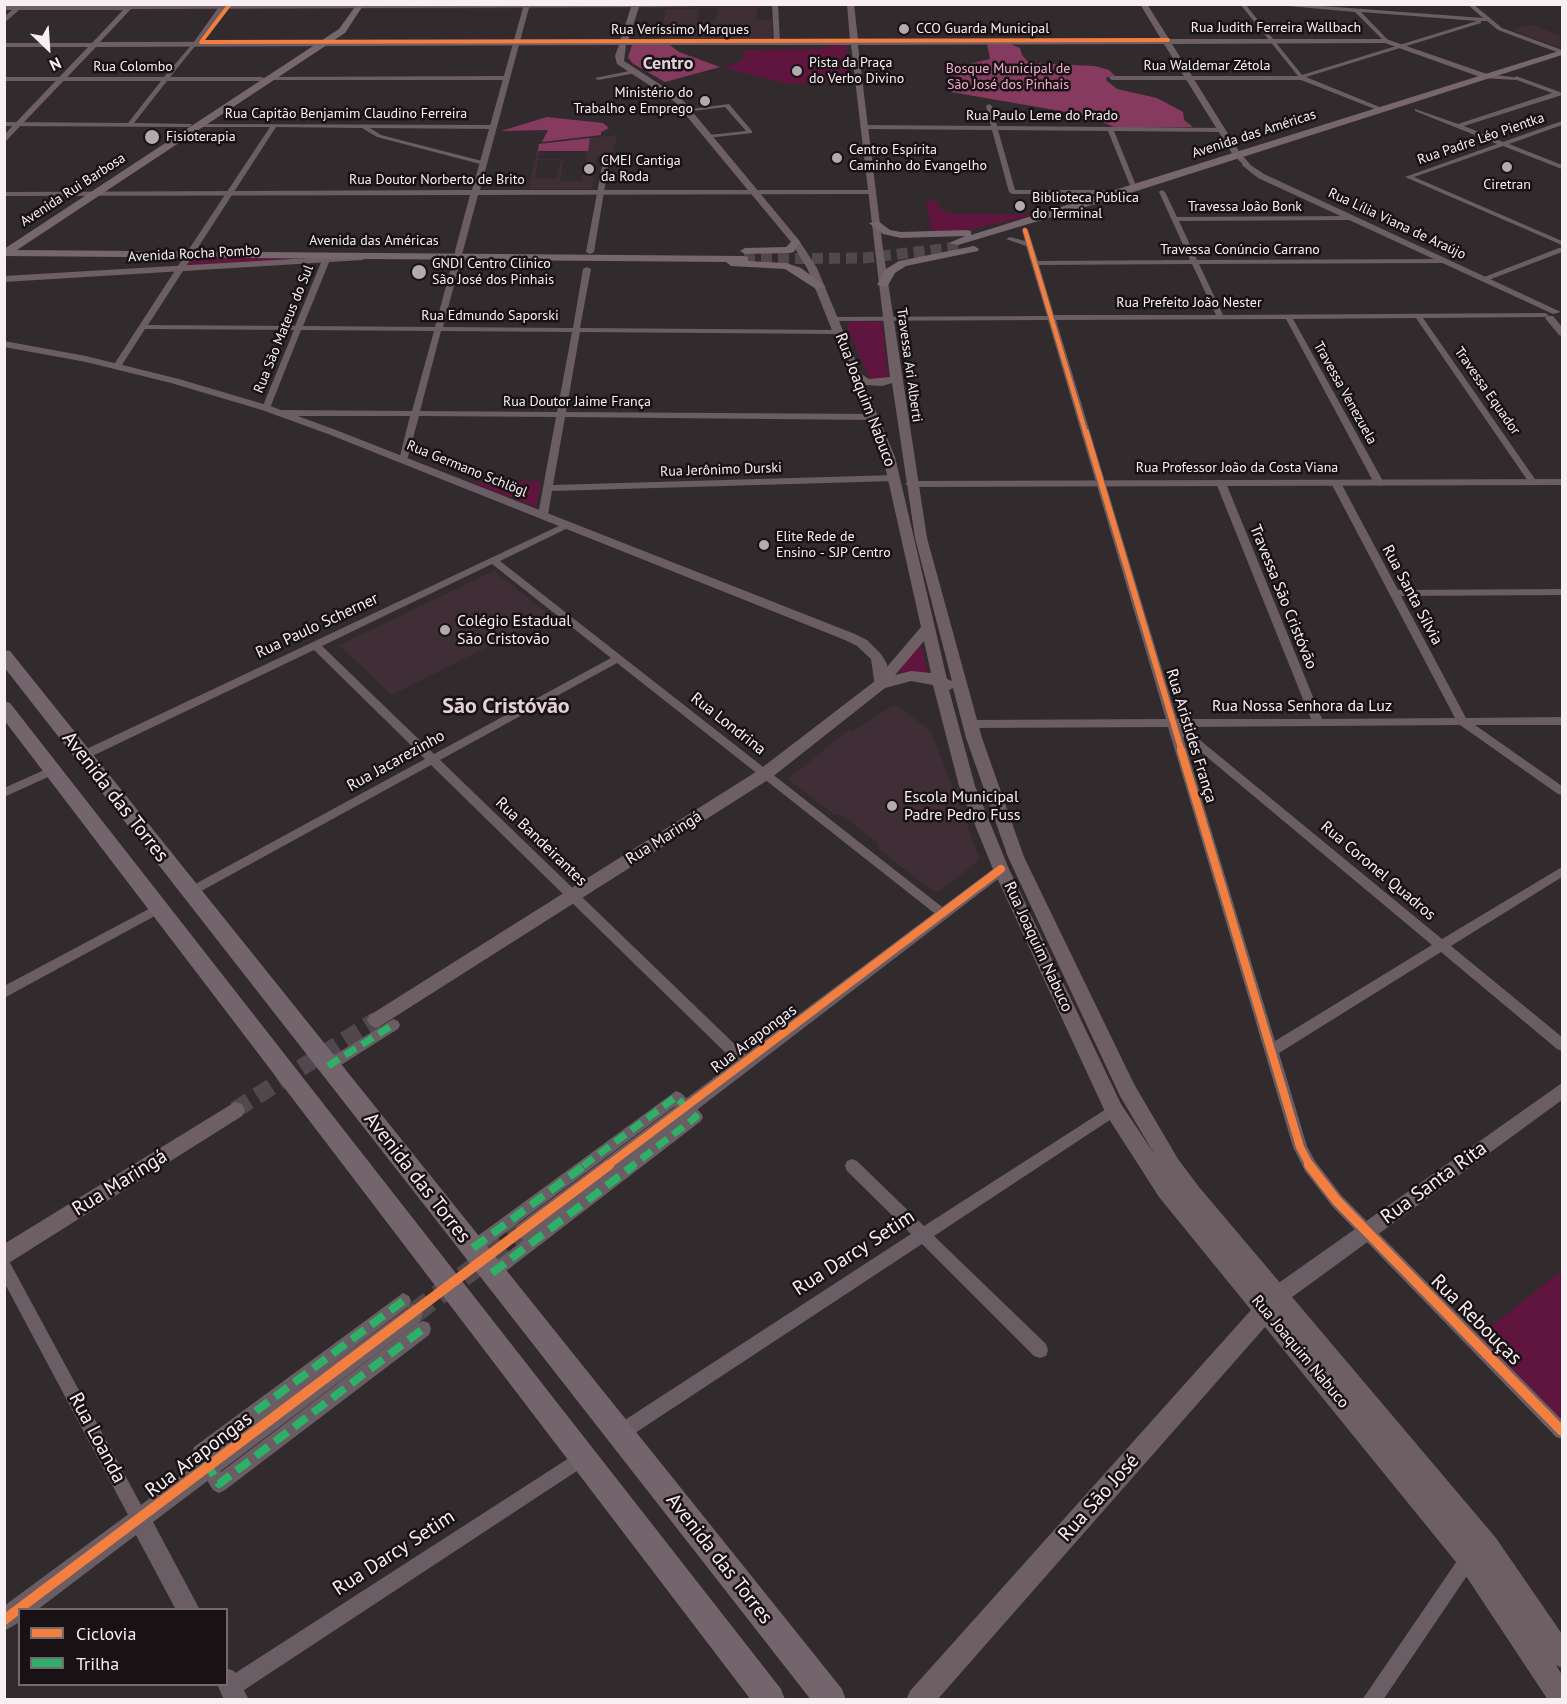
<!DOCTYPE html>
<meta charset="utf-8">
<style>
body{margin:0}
#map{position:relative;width:1567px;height:1704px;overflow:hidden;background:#322b2e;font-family:"PT Sans",sans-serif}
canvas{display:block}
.frame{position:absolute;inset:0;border:6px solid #f8eff3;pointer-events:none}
.legend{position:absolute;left:18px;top:1608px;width:210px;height:78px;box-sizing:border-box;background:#181215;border:2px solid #726a6e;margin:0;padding:8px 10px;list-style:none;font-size:18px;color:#f8eff3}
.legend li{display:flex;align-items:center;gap:12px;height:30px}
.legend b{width:30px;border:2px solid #726a6e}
.north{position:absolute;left:18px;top:18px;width:60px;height:60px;-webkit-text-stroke:4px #181215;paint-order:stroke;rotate:155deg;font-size:16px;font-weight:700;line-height:24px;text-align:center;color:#f8eff3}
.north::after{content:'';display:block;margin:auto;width:21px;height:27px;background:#f8eff3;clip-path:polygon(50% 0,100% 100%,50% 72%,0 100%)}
</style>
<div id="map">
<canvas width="1567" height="1704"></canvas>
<div class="frame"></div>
<ul class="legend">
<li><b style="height:8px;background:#f27e40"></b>Ciclovia</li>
<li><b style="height:8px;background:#2db169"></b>Trilha</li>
</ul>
<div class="north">N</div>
</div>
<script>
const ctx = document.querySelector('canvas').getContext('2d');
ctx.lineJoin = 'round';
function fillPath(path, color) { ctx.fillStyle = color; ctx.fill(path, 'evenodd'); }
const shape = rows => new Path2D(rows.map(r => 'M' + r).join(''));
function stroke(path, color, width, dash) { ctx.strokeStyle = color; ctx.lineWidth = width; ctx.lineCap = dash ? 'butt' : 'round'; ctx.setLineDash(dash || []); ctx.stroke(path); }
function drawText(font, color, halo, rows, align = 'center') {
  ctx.font = font + ' "PT Sans",sans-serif'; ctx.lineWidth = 5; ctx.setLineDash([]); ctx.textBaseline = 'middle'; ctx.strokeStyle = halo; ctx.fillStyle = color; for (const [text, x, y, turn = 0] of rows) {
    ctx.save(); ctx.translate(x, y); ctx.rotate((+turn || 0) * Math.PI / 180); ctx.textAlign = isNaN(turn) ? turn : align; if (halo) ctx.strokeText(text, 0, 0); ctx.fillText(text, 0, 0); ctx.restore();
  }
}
fillPath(shape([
 [4,5,853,5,757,7,756,20,772,20,772,39,660,39,666,9,699,9,697,21,716,21,718,8,5,10],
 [1534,25,1562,37,1562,45,1558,47,1511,30],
 [617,135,613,152,596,156,592,189,529,189,538,144],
 [540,151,587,151,582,181,560,181,564,159,538,159],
 [538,160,561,160,557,178,535,179],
 [494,571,550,615,392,695,339,645],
 [892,706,898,706,931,731,979,857,976,863,940,891,931,890,879,849,878,843,842,815,835,815,788,779,848,730,852,732]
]), '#402e36');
fillPath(shape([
 [833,44,846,44,850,82,788,84,725,68,743,60,744,50,819,49],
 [926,201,937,201,941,210,953,214,1039,214,972,229,932,233],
 [193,257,318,258,187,266],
 [853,321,882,322,888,377,872,380,869,377,846,325],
 [541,481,536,507,470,482],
 [921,644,928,674,897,671],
 [1562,1270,1562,1420,1479,1336]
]), '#60153e');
fillPath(shape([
 [987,44,1010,44,1020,48,1022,55,1029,63,1095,66,1109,70,1116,77,1107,77,1106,80,1117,89,1157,98,1183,112,1184,120,1193,127,1116,128,1089,116,951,92,957,71,969,64,990,59],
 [632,45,670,45,679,52,720,67,665,82,632,63,628,57],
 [547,117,603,123,609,128,601,132,601,135,542,142,548,130,501,131],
 [590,138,588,151,538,151,539,144]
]), '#873a60');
stroke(shape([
 [413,1314,524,1231]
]), '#50484c', 21, [21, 10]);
stroke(shape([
 [235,1110,376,1020]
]), '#50484c', 17, [17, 9]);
stroke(shape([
 [744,259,864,258,960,247]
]), '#50484c', 11, [11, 6]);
fillPath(shape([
 [772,4,778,4,780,43,777,45,774,43,772,4],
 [1240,4,1245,4,1302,75,1477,21,1361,12,1388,40,1386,43,1355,12,1266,4,1296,4,1483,18,1467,4,1473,4,1502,28,1562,50,1562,54,1498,30,1487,21,1481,21,1481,23,1306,77,1382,108,1380,111,1301,80,1112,80,1109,78,1112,76,1298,76,1240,4],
 [193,43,196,45,170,77,262,77,265,79,262,81,167,81,134,123,192,124,190,127,4,126,4,122,128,123,161,81,4,81,4,77,164,77,193,43],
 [634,70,636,73,598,80,595,78,634,70],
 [1516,76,1560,92,1562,95,1464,126,1503,142,1562,121,1562,125,1509,144,1562,165,1562,169,1503,146,1414,177,1562,241,1562,245,1405,177,1497,144,1415,111,1415,109,1458,124,1552,93,1514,79,1516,76],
 [269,77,507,76,510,78,507,80,267,80,269,77],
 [729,104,752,131,752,133,707,138,709,135,746,131,725,107,686,112,683,110,729,104],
 [989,104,992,106,997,126,1222,128,1225,130,1222,132,1114,131,1137,188,1134,190,1131,188,1108,131,998,130,1015,190,1122,190,1125,192,1122,194,1012,194,1009,192,992,130,863,129,860,127,863,125,991,126,986,106,989,104],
 [196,124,493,125,496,127,493,129,370,128,381,135,486,162,486,164,484,165,377,137,362,128,276,127,197,249,193,251,189,249,270,127,198,127,196,124],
 [607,154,610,156,594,252,590,254,586,252,604,156,607,154],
 [1162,190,1165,192,1177,217,1351,216,1354,218,1351,220,1179,221,1197,260,1445,259,1449,261,1445,263,1199,264,1223,315,1545,313,1549,315,1545,317,1423,318,1537,482,1533,485,1530,484,1416,318,1293,319,1384,483,1379,486,1374,483,1286,319,1056,320,1177,719,1311,719,1216,483,1218,481,1221,480,1226,483,1322,719,1455,718,1331,483,1333,481,1336,480,1341,483,1398,590,1562,589,1562,595,1401,596,1466,718,1562,717,1562,725,1475,725,1562,786,1562,795,1558,794,1460,725,1184,727,1442,939,1562,867,1562,877,1451,946,1562,1037,1562,1051,1557,1049,1441,952,1279,1053,1307,1146,1315,1161,1342,1196,1562,1420,1562,1439,1556,1437,1332,1206,1305,1171,1293,1147,1168,727,970,728,965,724,970,720,1166,719,1048,320,833,321,829,319,833,317,1047,316,1026,246,1006,239,1010,237,1025,241,1022,230,1025,228,1028,230,1038,261,1190,260,1159,192,1162,190],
 [1192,264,1216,315,1054,315,1039,265,1192,264],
 [1183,737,1432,945,1275,1041,1183,737],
 [1559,248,1562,248,1562,252,1486,281,1479,279,1559,248],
 [456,249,463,251,443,327,573,328,583,269,587,267,591,269,580,328,838,330,842,332,838,334,580,332,566,412,873,414,877,417,873,420,565,417,553,485,895,475,899,478,895,481,552,491,548,515,543,518,538,515,556,417,419,416,407,460,403,463,399,460,410,416,282,416,278,413,282,410,412,411,434,331,301,330,270,408,266,411,262,408,294,330,145,329,120,368,113,366,187,252,194,254,148,325,295,326,322,260,326,258,330,260,303,326,435,327,456,249],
 [441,331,572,332,557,412,420,411,441,331],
 [567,522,570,523,570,527,500,561,946,910,948,913,946,916,942,918,938,916,617,663,440,760,750,1059,752,1063,750,1067,745,1069,740,1067,431,765,194,895,186,895,184,892,186,889,425,759,314,650,86,759,78,759,76,756,78,753,567,522],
 [492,564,611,658,434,754,322,646,492,564],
 [53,766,57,767,59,770,57,773,4,797,4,788,53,766],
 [160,903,164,905,166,908,164,911,4,998,4,986,160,903],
 [393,1019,398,1021,400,1025,398,1029,333,1070,328,1072,323,1070,321,1066,323,1062,393,1019],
 [676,1091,681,1093,701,1113,703,1117,701,1121,497,1278,492,1280,487,1278,484,1273,487,1268,686,1116,675,1106,478,1253,473,1255,468,1253,465,1248,468,1243,676,1091],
 [1114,1104,1119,1106,1121,1110,1119,1114,934,1236,1046,1344,1048,1350,1046,1356,1040,1358,1034,1356,922,1244,626,1439,620,1441,614,1439,612,1433,614,1427,911,1234,847,1171,845,1166,847,1161,852,1159,857,1161,924,1226,1114,1104],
 [4,1259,9,1261,146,1514,149,1520,146,1526,140,1529,134,1526,4,1282,4,1259],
 [403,1293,409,1296,411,1301,409,1306,211,1455,221,1472,417,1323,423,1321,429,1323,431,1329,429,1335,225,1490,219,1493,213,1490,194,1459,192,1453,194,1447,403,1293],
 [583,1449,589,1451,591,1457,589,1463,238,1694,231,1696,224,1694,222,1687,223,1684,226,1684,226,1679,583,1449],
 [1469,1549,1475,1552,1478,1558,1475,1564,1383,1700,1362,1700,1463,1552,1469,1549]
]), '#6a5d63');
fillPath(shape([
 [19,4,26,4,4,23,4,17,19,4],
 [221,4,228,4,195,46,191,46,221,4],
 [524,4,530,4,480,190,870,190,874,192,870,194,478,195,463,251,459,254,455,251,470,195,4,196,4,192,472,190,524,4],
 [1246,162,1264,174,1561,312,1553,314,1258,178,1243,166,1242,164,1246,162],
 [1547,316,1553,316,1562,327,1562,336,1559,335,1545,318,1547,316],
 [4,341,86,356,179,379,270,406,336,430,855,634,867,640,881,654,887,664,887,684,885,687,875,687,871,659,857,646,845,640,328,434,262,410,171,383,86,362,4,347,4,341],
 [1562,479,1562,485,911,487,905,484,911,481,1562,479],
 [1001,863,1006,865,1009,869,1006,873,531,1237,524,1240,517,1237,515,1231,517,1225,1001,863],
 [1562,1083,1562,1100,1284,1303,1277,1305,1270,1303,1267,1296,1270,1289,1562,1083],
 [413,1304,420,1307,423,1314,420,1321,153,1522,200,1610,176,1610,136,1535,37,1610,20,1610,20,1622,4,1631,4,1606,413,1304],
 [226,1668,234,1671,249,1700,224,1700,217,1684,226,1684,226,1668]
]), '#6a5d63');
fillPath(shape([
 [817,4,639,7,628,41,850,40,847,4,854,4,858,40,1161,39,1140,4,1147,4,1169,39,1386,39,1487,74,1520,78,1516,80,1483,78,1385,43,1172,44,1240,153,1250,164,1246,167,1233,155,1164,44,858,45,883,249,927,538,982,738,1024,857,1134,1084,1178,1159,1199,1187,1496,1538,1562,1634,1562,1668,1556,1665,1562,1675,1562,1700,1548,1700,1460,1567,1265,1327,937,1700,906,1700,910,1691,1251,1310,1159,1197,1107,1116,993,869,959,786,933,685,911,681,885,688,771,778,382,1025,376,1028,370,1025,367,1020,370,1015,759,770,875,681,921,627,883,457,807,268,791,242,675,102,617,64,615,56,619,45,96,47,4,143,4,135,88,47,4,47,4,43,92,43,123,10,4,10,4,6,817,4],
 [631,7,620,41,100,42,131,9,631,7],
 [626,45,851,45,890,377,869,379,861,374,817,268,798,239,681,98,624,61,626,45],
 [892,383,915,538,952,681,947,679,895,457,865,385,882,386,892,383],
 [924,641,931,673,911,671,895,675,924,641],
 [953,688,966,738,1008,857,1120,1096,1155,1155,1121,1104,1009,869,975,786,949,690,953,688],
 [360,255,365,258,363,260,4,282,4,276,360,255],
 [235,1102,242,1104,245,1110,242,1116,4,1266,4,1244,235,1102]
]), '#6e5f65');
fillPath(shape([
 [357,4,364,4,345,33,17,250,744,256,748,257,748,261,786,263,801,268,826,287,816,289,785,269,731,266,726,262,4,256,4,249,339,29,357,4],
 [1562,50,1562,55,1102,202,958,245,949,243,965,236,901,238,883,234,869,223,878,221,890,230,901,232,967,230,971,231,971,235,1562,50],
 [795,238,800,241,794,252,790,253,745,254,740,251,745,248,786,247,795,238],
 [974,246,979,249,978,251,906,266,895,273,887,287,877,285,886,269,899,261,974,246]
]), '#76666d');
fillPath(shape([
 [4,650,10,651,842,1689,846,1700,811,1700,4,667,4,650],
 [4,701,10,703,781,1689,785,1700,751,1700,4,720,4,701]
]), '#74646c');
stroke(shape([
 [328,1066,393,1025],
 [583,1166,676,1097,696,1117,632,1166]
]), '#2db169', 7, [13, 7]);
stroke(shape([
 [473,1248,585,1165],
 [492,1273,634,1165],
 [403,1301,200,1453,219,1484,423,1329]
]), '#2db169', 8, [16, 8]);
stroke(shape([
 [230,4,201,42,1168,40]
]), '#f27e40', 4);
stroke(shape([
 [1025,230,1086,434]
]), '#f27e40', 4.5);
stroke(shape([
 [1086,432,1182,752]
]), '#f27e40', 6);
stroke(shape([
 [1181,750,1300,1147,1310,1166],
 [607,1166,1001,869]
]), '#f27e40', 8);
stroke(shape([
 [1309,1165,1337,1201,1562,1431],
 [4,1620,609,1165]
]), '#f27e40', 10);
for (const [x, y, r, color] of [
 [904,29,6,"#b3aaae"],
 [797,71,6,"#b3aaae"],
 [705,101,6,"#b3aaae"],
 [152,137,8,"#b3aaae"],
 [837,158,6,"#b3aaae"],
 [1507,167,6,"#b3aaae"],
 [589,169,6,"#b3aaae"],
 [1020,206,6,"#b3aaae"],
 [419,272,8,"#b3aaae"],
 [764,545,6,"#b3aaae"],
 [445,630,6,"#b3aaae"],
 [892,806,6,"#b3aaae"]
]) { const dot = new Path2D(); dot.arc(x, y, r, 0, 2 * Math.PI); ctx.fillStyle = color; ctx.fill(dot); stroke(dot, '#181215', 2); }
drawText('14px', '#f8eff3', '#181215', [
 ["Rua Judith Ferreira Wallbach",1276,28],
 ["Rua Veríssimo Marques",680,30],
 ["Rua Waldemar Zétola",1207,66],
 ["Rua Colombo",133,67],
 ["Rua Capitão Benjamim Claudino Ferreira",346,114],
 ["Rua Paulo Leme do Prado",1042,116],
 ["Avenida das Américas",1254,134,-18],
 ["Rua Padre Léo Pientka",1481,139,-19],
 ["Rua Doutor Norberto de Brito",437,180],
 ["Avenida Rui Barbosa",73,190,-33],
 ["Travessa João Bonk",1245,207],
 ["Rua Lília Viana de Araújo",1397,224,25],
 ["Avenida das Américas",374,241],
 ["Travessa Conúncio Carrano",1240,250],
 ["Avenida Rocha Pombo",194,254,-3],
 ["Rua Prefeito João Nester",1189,303],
 ["Rua Edmundo Saporski",490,316],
 ["Rua São Mateus do Sul",284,329,-68],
 ["Travessa Ari Alberti",909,365,82],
 ["Travessa Equador",1487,391,55],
 ["Travessa Venezuela",1345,393,61],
 ["Rua Doutor Jaime França",577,402],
 ["Rua Professor João da Costa Viana",1237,468],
 ["Rua Germano Schlögl",467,469,22],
 ["Rua Jerônimo Durski",721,470,-2]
]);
drawText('14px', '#f8eff3', '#181215', [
 ["CCO Guarda Municipal",916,29],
 ["Pista da Praça",809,63],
 ["do Verbo Divino",809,79],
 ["Ministério do",693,93,"right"],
 ["Trabalho e Emprego",693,109,"right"],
 ["Fisioterapia",166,137],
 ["Centro Espírita",849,150],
 ["Caminho do Evangelho",849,166],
 ["CMEI Cantiga",601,161],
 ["da Roda",601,177],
 ["Ciretran",1507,185,"center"],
 ["Biblioteca Pública",1032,198],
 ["do Terminal",1032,214],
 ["GNDI Centro Clínico",432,264],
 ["São José dos Pinhais",432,280],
 ["Elite Rede de",776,537],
 ["Ensino - SJP Centro",776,553]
], 'left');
drawText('14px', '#f6adcd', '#181215', [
 ["Bosque Municipal de",1008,69],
 ["São José dos Pinhais",1008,85]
]);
drawText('16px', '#f8eff3', '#181215', [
 ["Rua Joaquim Nabuco",865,400,69],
 ["Rua Santa Sílvia",1412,595,62],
 ["Travessa São Cristóvão",1283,597,68],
 ["Rua Paulo Scherner",317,626,-25],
 ["Rua Nossa Senhora da Luz",1302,706],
 ["Rua Londrina",728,724,38],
 ["Rua Aristides França",1191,736,73],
 ["Rua Jacarezinho",396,761,-29],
 ["Rua Maringá",664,838,-32],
 ["Rua Bandeirantes",541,842,44],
 ["Rua Coronel Quadros",1378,871,40],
 ["Rua Joaquim Nabuco",1038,947,65],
 ["Rua Arapongas",754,1039,-37],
 ["Rua Joaquim Nabuco",1300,1352,50]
]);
drawText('16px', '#f8eff3', '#181215', [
 ["Colégio Estadual",457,621],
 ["São Cristovão",457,639],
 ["Escola Municipal",904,797],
 ["Padre Pedro Fuss",904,815]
], 'left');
drawText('bold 18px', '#e3d1d8', '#181215', [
 ["Centro",668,64]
]);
drawText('20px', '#f8eff3', '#181215', [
 ["Avenida das Torres",115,797,52],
 ["Avenida das Torres",417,1178,52],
 ["Rua Maringá",120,1183,-32],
 ["Rua Santa Rita",1434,1183,-36],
 ["Rua Darcy Setim",854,1253,-33],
 ["Rua Rebouças",1476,1320,45],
 ["Rua Loanda",97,1438,62],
 ["Rua Arapongas",199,1455,-37],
 ["Rua São José",1099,1498,-48],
 ["Rua Darcy Setim",394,1553,-33],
 ["Avenida das Torres",719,1559,52]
]);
drawText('bold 22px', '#e3d1d8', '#181215', [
 ["São Cristóvão",506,707]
]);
</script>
